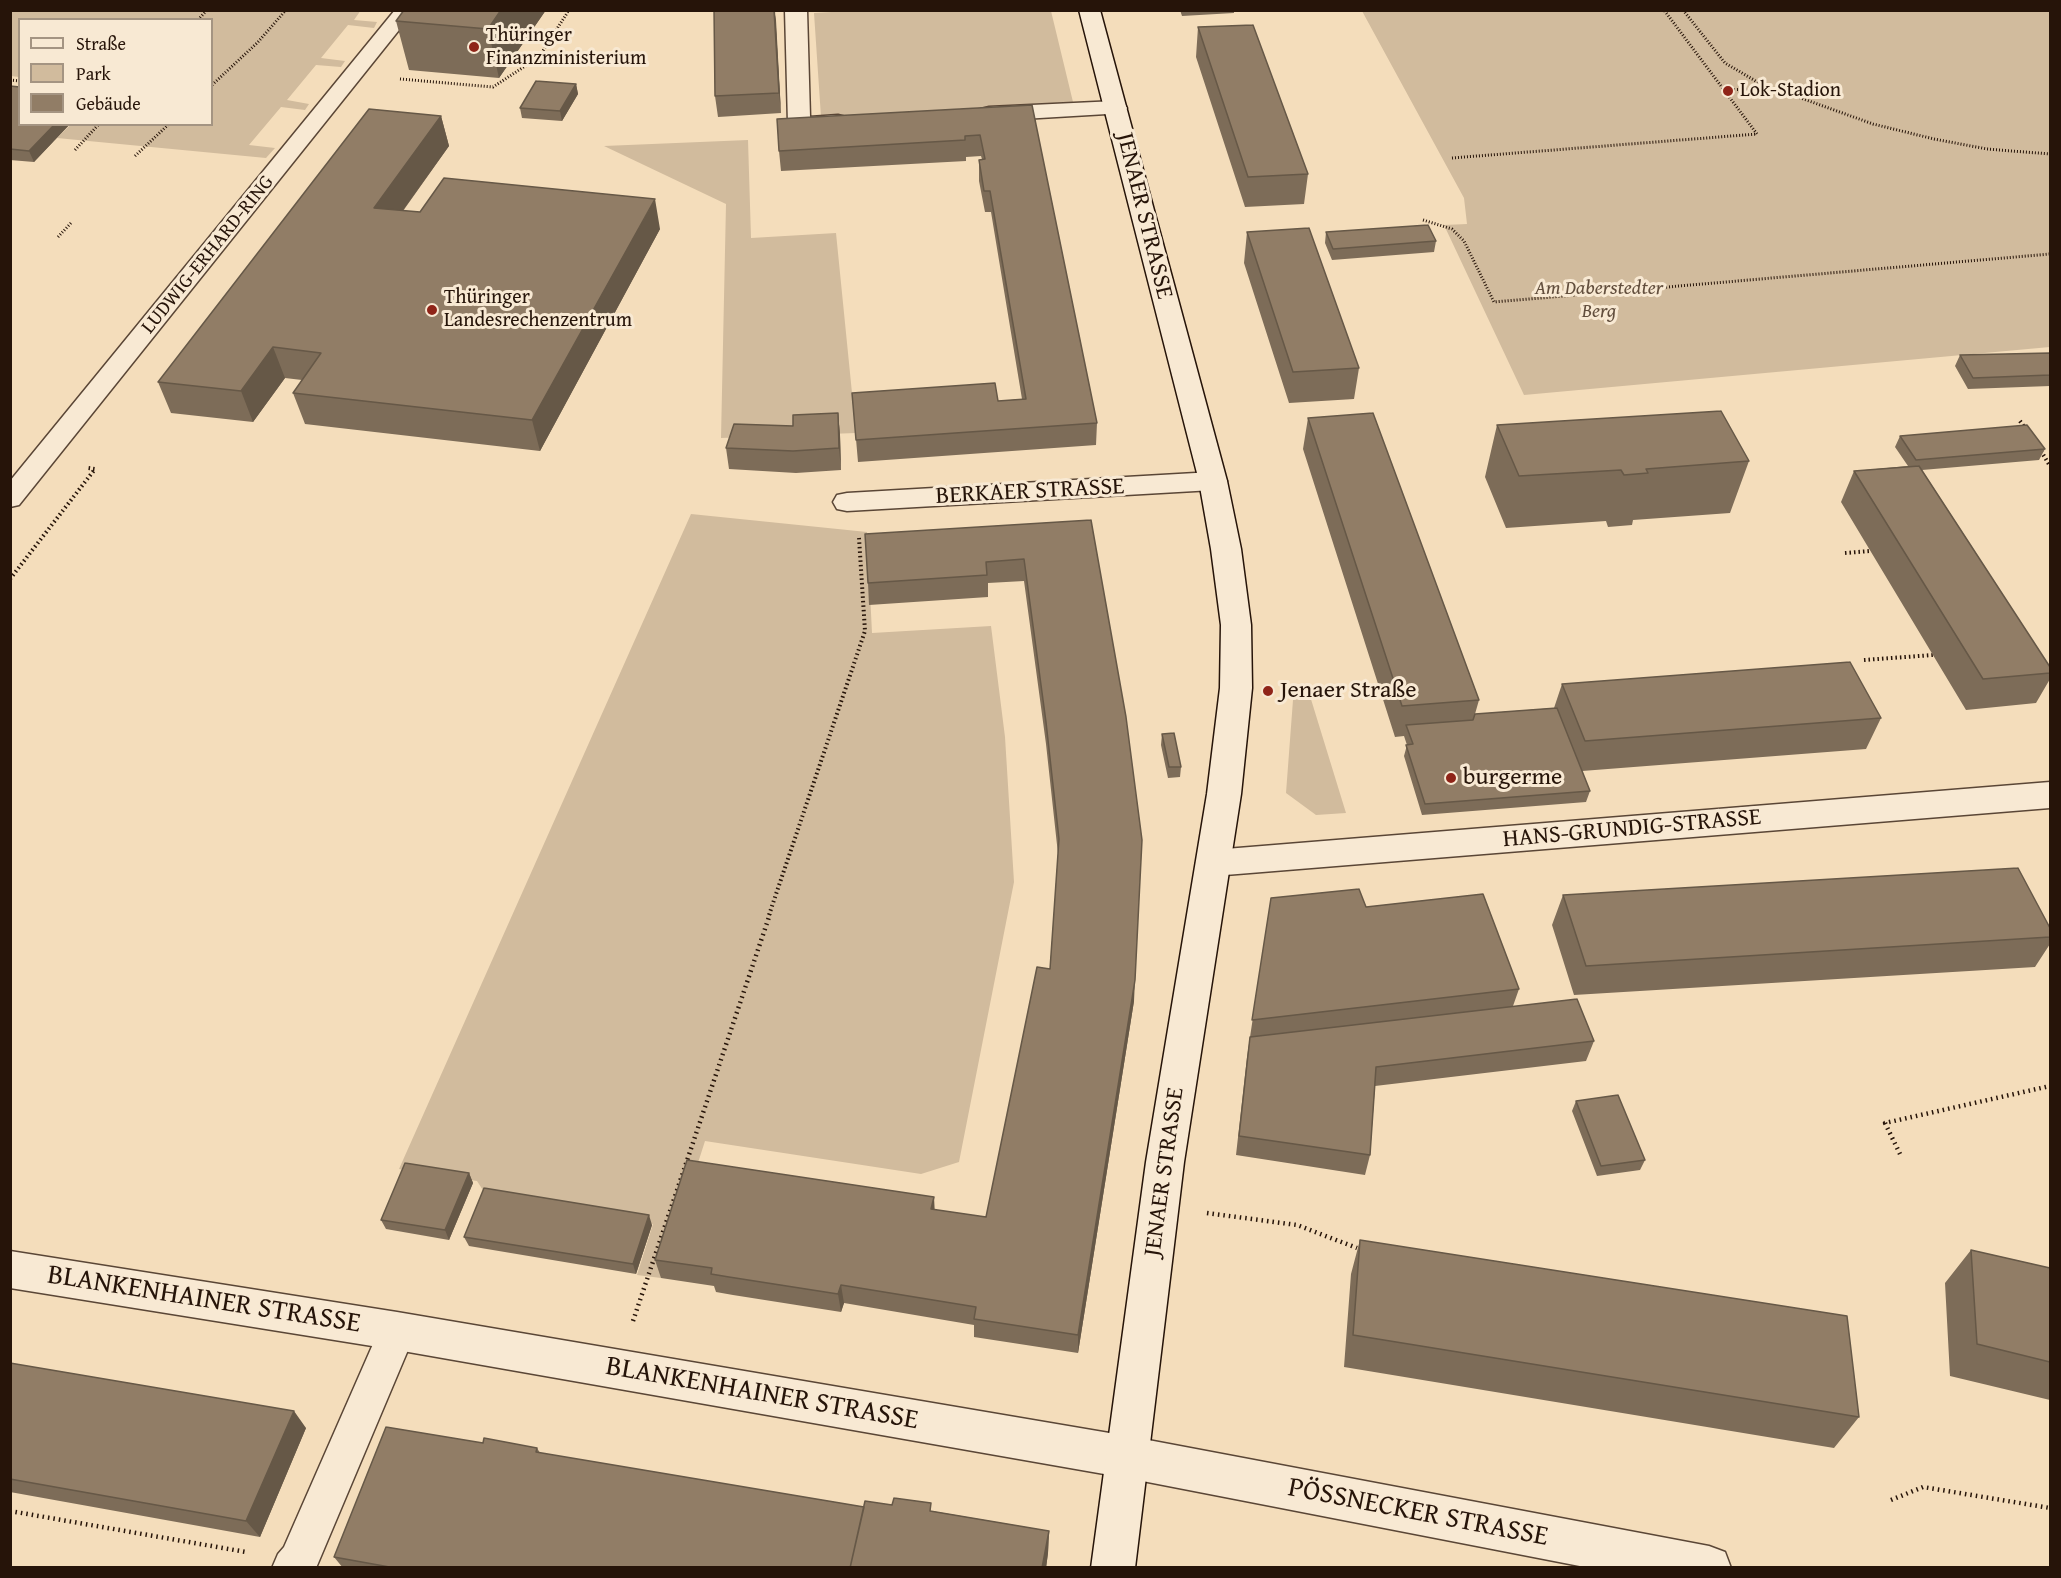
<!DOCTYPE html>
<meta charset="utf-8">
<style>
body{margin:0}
#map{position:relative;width:2061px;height:1578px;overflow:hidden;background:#f4ddbb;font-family:"Gentium Book Plus",serif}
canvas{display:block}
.frame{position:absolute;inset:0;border:12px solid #261409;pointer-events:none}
.legend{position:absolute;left:18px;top:18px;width:195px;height:108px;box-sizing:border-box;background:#f8e9d3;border:2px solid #a49482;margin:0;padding:8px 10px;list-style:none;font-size:18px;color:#261409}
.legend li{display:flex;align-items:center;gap:12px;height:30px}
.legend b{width:30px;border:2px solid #a49482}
</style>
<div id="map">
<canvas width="2061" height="1578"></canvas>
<div class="frame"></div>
<ul class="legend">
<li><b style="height:8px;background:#f8e9d3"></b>Straße</li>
<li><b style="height:16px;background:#d1bb9d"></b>Park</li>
<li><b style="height:16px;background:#917d66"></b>Gebäude</li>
</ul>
</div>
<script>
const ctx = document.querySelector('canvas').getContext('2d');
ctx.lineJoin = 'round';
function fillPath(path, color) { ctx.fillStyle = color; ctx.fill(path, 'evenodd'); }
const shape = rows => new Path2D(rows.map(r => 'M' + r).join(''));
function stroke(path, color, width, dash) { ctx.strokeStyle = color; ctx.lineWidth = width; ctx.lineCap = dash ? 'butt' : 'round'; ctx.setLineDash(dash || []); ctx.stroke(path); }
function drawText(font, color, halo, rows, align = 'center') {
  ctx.font = font + ' "Gentium Book Plus",serif'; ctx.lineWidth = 6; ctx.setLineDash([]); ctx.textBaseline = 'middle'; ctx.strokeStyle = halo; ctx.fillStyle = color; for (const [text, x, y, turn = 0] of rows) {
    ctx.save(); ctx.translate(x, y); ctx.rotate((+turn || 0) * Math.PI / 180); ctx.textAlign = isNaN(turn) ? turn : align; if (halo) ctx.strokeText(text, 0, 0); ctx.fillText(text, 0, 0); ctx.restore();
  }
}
fillPath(shape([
 [361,10,354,20,377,22,374,28,348,25,321,58,345,61,341,67,316,65,287,100,309,104,305,110,281,107,249,145,275,148,266,158,57,138,70,125,212,124,212,20,20,20,19,77,11,76,11,11],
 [866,10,1051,11,1073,102,821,117,814,13],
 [1362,11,2050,11,2050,347,1524,395,1444,225,1467,224,1464,198],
 [748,140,751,238,836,233,856,433,721,438,726,204,604,146],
 [691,514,867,532,872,633,991,626,1005,737,1014,882,959,1162,921,1174,705,1141,661,1278,637,1275,653,1224,488,1198,477,1181,399,1169],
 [1310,696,1346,813,1316,815,1286,793,1293,700]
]), '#d1bb9d');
const lane = shape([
 [395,10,415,10,19,505,10,507,10,481,395,10],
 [397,1313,410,1319,416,1331,316,1568,272,1568,278,1554,284,1547,384,1319,397,1313]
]);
const street = shape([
 [785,10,807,10,810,117,838,115,846,117,849,122,846,127,799,131,791,129,788,124,785,10],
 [1116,101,1124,103,1127,108,1124,113,989,121,981,119,978,114,981,109,989,107,1116,101],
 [1213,472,1223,475,1227,481,1223,487,1213,490,847,511,837,509,833,502,837,495,847,493,1213,472],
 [2050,782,2050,808,1213,876,1201,872,1196,863,1201,854,1213,850,2050,782],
 [10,1251,397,1312,1127,1436,1709,1546,1725,1552,1731,1568,1590,1568,1127,1478,397,1350,10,1288,10,1251]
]);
const secondary = shape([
 [1079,10,1100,10,1227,481,1241,549,1251,625,1252,688,1241,794,1184,1162,1135,1568,1091,1568,1146,1162,1207,794,1220,688,1221,625,1211,549,1199,481,1079,10]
]);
stroke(lane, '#5a4636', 3);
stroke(street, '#5a4636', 3);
stroke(secondary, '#261409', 3);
stroke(shape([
 [1683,10,1725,63,1759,83,1873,124,1934,139,1987,149,2050,154],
 [198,20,207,10],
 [400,79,493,87,539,57,569,10],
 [10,80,20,81],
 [212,85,257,43,286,10],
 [1725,90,1768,88],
 [75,150,99,124],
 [135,156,169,124],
 [1452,158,1757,134,1664,10],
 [1423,220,1452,229,1464,241,1494,302,2050,254],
 [58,237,71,223]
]), '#261409', 3, [1, 2]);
stroke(shape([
 [2020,421,2025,428],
 [2041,451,2050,466],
 [1845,553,1870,551],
 [10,579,95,469,88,468],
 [1864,660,1933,655],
 [769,915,865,631,859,538]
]), '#261409', 4, [1.5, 3]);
stroke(shape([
 [1900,1154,1885,1123,2050,1086],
 [1207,1213,1297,1225,1357,1248],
 [633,1321,770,914],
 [1891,1500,1923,1487,2050,1508],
 [10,1511,246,1552]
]), '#261409', 4.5, [1.5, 4]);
fillPath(lane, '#f8e9d3');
fillPath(street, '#f8e9d3');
fillPath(secondary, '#f8e9d3');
fillPath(shape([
 [546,10,499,78,409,70,396,21],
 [714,10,775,10,781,113,718,117,715,96],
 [1180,10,1234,10,1234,13,1182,16],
 [1198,27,1308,174,1304,204,1245,207,1196,57],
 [576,84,578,94,562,121,522,118,520,108],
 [10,86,20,124,70,124,34,162,10,160],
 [1032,105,1097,423,1096,445,858,462,852,393,998,401,1022,399,991,212,985,212,979,181,979,160,982,159,981,156,966,157,966,161,781,171,779,151],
 [441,116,449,146,403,211,660,229,540,451,305,424,293,393,302,380,285,378,253,422,171,413,158,382],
 [1247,232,1359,368,1354,399,1289,403,1244,263],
 [1326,232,1436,241,1434,252,1332,260,1325,243],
 [2050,353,2050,386,1968,389,1955,366,1960,355],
 [838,413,840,435,841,470,796,473,729,469,726,448],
 [1308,418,1479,700,1475,714,1554,708,1562,684,1881,718,1866,749,1582,771,1590,791,1586,802,1422,815,1404,756,1407,745,1404,736,1395,737,1303,449],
 [1497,425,1749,461,1730,513,1633,520,1632,525,1608,527,1606,521,1506,528,1485,477],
 [1900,436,2045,449,2039,460,1922,470,2050,667,2050,679,2036,703,1966,710,1841,502,1854,471,1908,466,1895,447],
 [1091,520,1134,1001,1078,1353,974,1337,974,1325,844,1303,841,1312,733,1295,716,1292,714,1286,661,1278,655,1260,935,1210,986,1217,1050,969,1058,854,1046,744,1024,581,988,583,988,597,869,605,868,583],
 [1162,734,1181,767,1180,777,1168,778,1161,745],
 [1563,895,2050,928,2050,944,2035,967,1574,995,1552,925],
 [1271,898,1366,907,1519,989,1513,1006,1594,1041,1586,1061,1375,1086,1370,1155,1365,1175,1236,1155,1247,1057],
 [1576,1101,1645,1160,1640,1170,1597,1176,1572,1111],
 [469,1173,473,1183,449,1240,386,1229,381,1220],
 [652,1225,636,1274,469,1246,464,1237],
 [1360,1240,1859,1417,1834,1448,1344,1367,1351,1274],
 [1971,1250,2050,1268,2050,1400,1950,1376,1945,1283],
 [10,1363,306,1428,260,1537,10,1492],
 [483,1443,537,1448,540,1453,864,1507,932,1511,1049,1531,1048,1553,1046,1568,343,1568,334,1557]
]), '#7d6c58');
fillPath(shape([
 [501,10,546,10,499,78,488,29],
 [774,10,776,20,781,113,779,93],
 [576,84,578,94,562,121,560,111],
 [441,116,449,146,383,238,374,208],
 [55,124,70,124,34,162,29,151],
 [655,199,660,229,540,451,532,420],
 [273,347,285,378,253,422,241,391],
 [838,413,840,435,841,470,839,448],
 [1135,980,1134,1001,1078,1353,1078,1335],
 [469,1173,473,1183,449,1240,445,1230],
 [934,1197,935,1216,931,1209],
 [649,1215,652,1225,636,1274,633,1264],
 [841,1285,844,1303,841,1312,838,1294],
 [294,1411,306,1428,260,1537,246,1521],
 [1049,1531,1048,1553,1046,1568,1042,1568]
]), '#665847');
const building = shape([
 [404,10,501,10,488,29,396,21,404,10],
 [714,10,774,10,779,93,715,96,714,10],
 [1253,25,1308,174,1248,177,1198,27,1253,25],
 [536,81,576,84,560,111,520,108,536,81],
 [10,86,20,87,20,124,55,124,29,151,10,149,10,86],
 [1032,105,1097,423,856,440,852,393,995,383,998,401,1026,399,990,191,984,191,979,160,985,159,980,135,965,136,965,140,779,151,777,119,1032,105],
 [369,109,441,116,374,208,420,212,444,178,655,199,532,420,293,393,321,353,273,347,241,391,158,382,369,109],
 [1428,225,1436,241,1333,249,1326,232,1428,225],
 [1309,228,1359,368,1293,372,1247,232,1309,228],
 [2050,353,2050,375,1973,378,1960,355,2050,353],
 [1721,411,1749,461,1646,469,1648,473,1624,475,1621,470,1519,476,1497,425,1721,411],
 [838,413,839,448,793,451,726,448,734,424,793,426,793,415,838,413],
 [1373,413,1479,700,1402,706,1308,418,1373,413],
 [2027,425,2045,449,1916,460,1900,436,2027,425],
 [1919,466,2050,667,2050,673,1983,679,1854,471,1919,466],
 [1091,520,1126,717,1142,840,1135,980,1078,1335,974,1319,976,1307,841,1285,838,1294,729,1277,711,1274,712,1268,655,1260,687,1160,934,1197,931,1209,986,1217,1037,967,1050,969,1059,839,1046,722,1024,559,986,562,987,575,868,583,865,534,1091,520],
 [1850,662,1881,718,1585,741,1562,684,1850,662],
 [1557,708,1590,791,1425,804,1406,745,1413,744,1406,725,1473,720,1475,714,1557,708],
 [1174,733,1181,767,1169,767,1162,734,1174,733],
 [2018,868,2050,928,2050,937,1586,966,1563,895,2018,868],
 [1359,889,1366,907,1483,894,1519,989,1252,1020,1271,898,1359,889],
 [1577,999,1594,1041,1376,1067,1370,1155,1239,1136,1250,1037,1577,999],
 [1618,1095,1645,1160,1601,1166,1576,1101,1618,1095],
 [405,1163,469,1173,445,1230,381,1220,405,1163],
 [484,1188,649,1215,633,1264,464,1237,484,1188],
 [1360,1240,1847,1316,1859,1417,1353,1335,1360,1240],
 [1971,1250,2050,1268,2050,1362,1977,1344,1971,1250],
 [10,1363,294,1411,246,1521,10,1479,10,1363],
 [386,1427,483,1443,484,1438,537,1448,536,1452,864,1507,850,1568,395,1568,334,1557,386,1427],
 [894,1498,931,1503,930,1511,1049,1531,1042,1568,850,1568,865,1501,892,1505,894,1498]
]);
fillPath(building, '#917d66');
stroke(building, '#665847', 1.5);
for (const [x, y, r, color] of [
 [474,47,6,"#8f2418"],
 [1728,91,6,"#8f2418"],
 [432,310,6,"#8f2418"],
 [1268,691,6,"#8f2418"],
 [1451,778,6,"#8f2418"]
]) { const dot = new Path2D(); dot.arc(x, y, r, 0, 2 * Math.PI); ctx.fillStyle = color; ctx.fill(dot); stroke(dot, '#f8e9d3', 2); }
drawText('20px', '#261409', '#f8e9d3', [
 ["Thüringer",486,36],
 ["Finanzministerium",486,59],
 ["Lok-Stadion",1740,91],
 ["Thüringer",444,298],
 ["Landesrechenzentrum",444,321]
], 'left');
drawText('20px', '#261409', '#f8e9d3', [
 ["LUDWIG-ERHARD-RING",208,255,-51]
]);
drawText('italic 20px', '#624e3d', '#f8e9d3', [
 ["Am Daberstedter",1599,289],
 ["Berg",1599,312]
]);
drawText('24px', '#261409', '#f8e9d3', [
 ["JENAER STRASSE",1144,216,76],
 ["BERKAER STRASSE",1030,492,-3],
 ["HANS-GRUNDIG-STRASSE",1632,829,-5],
 ["JENAER STRASSE",1165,1172,-82]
]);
drawText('24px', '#261409', '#f8e9d3', [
 ["Jenaer Straße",1280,691],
 ["burgerme",1463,778]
], 'left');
drawText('28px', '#261409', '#f8e9d3', [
 ["BLANKENHAINER STRASSE",204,1300,9],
 ["BLANKENHAINER STRASSE",762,1394,10],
 ["PÖSSNECKER STRASSE",1418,1513,11]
]);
</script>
